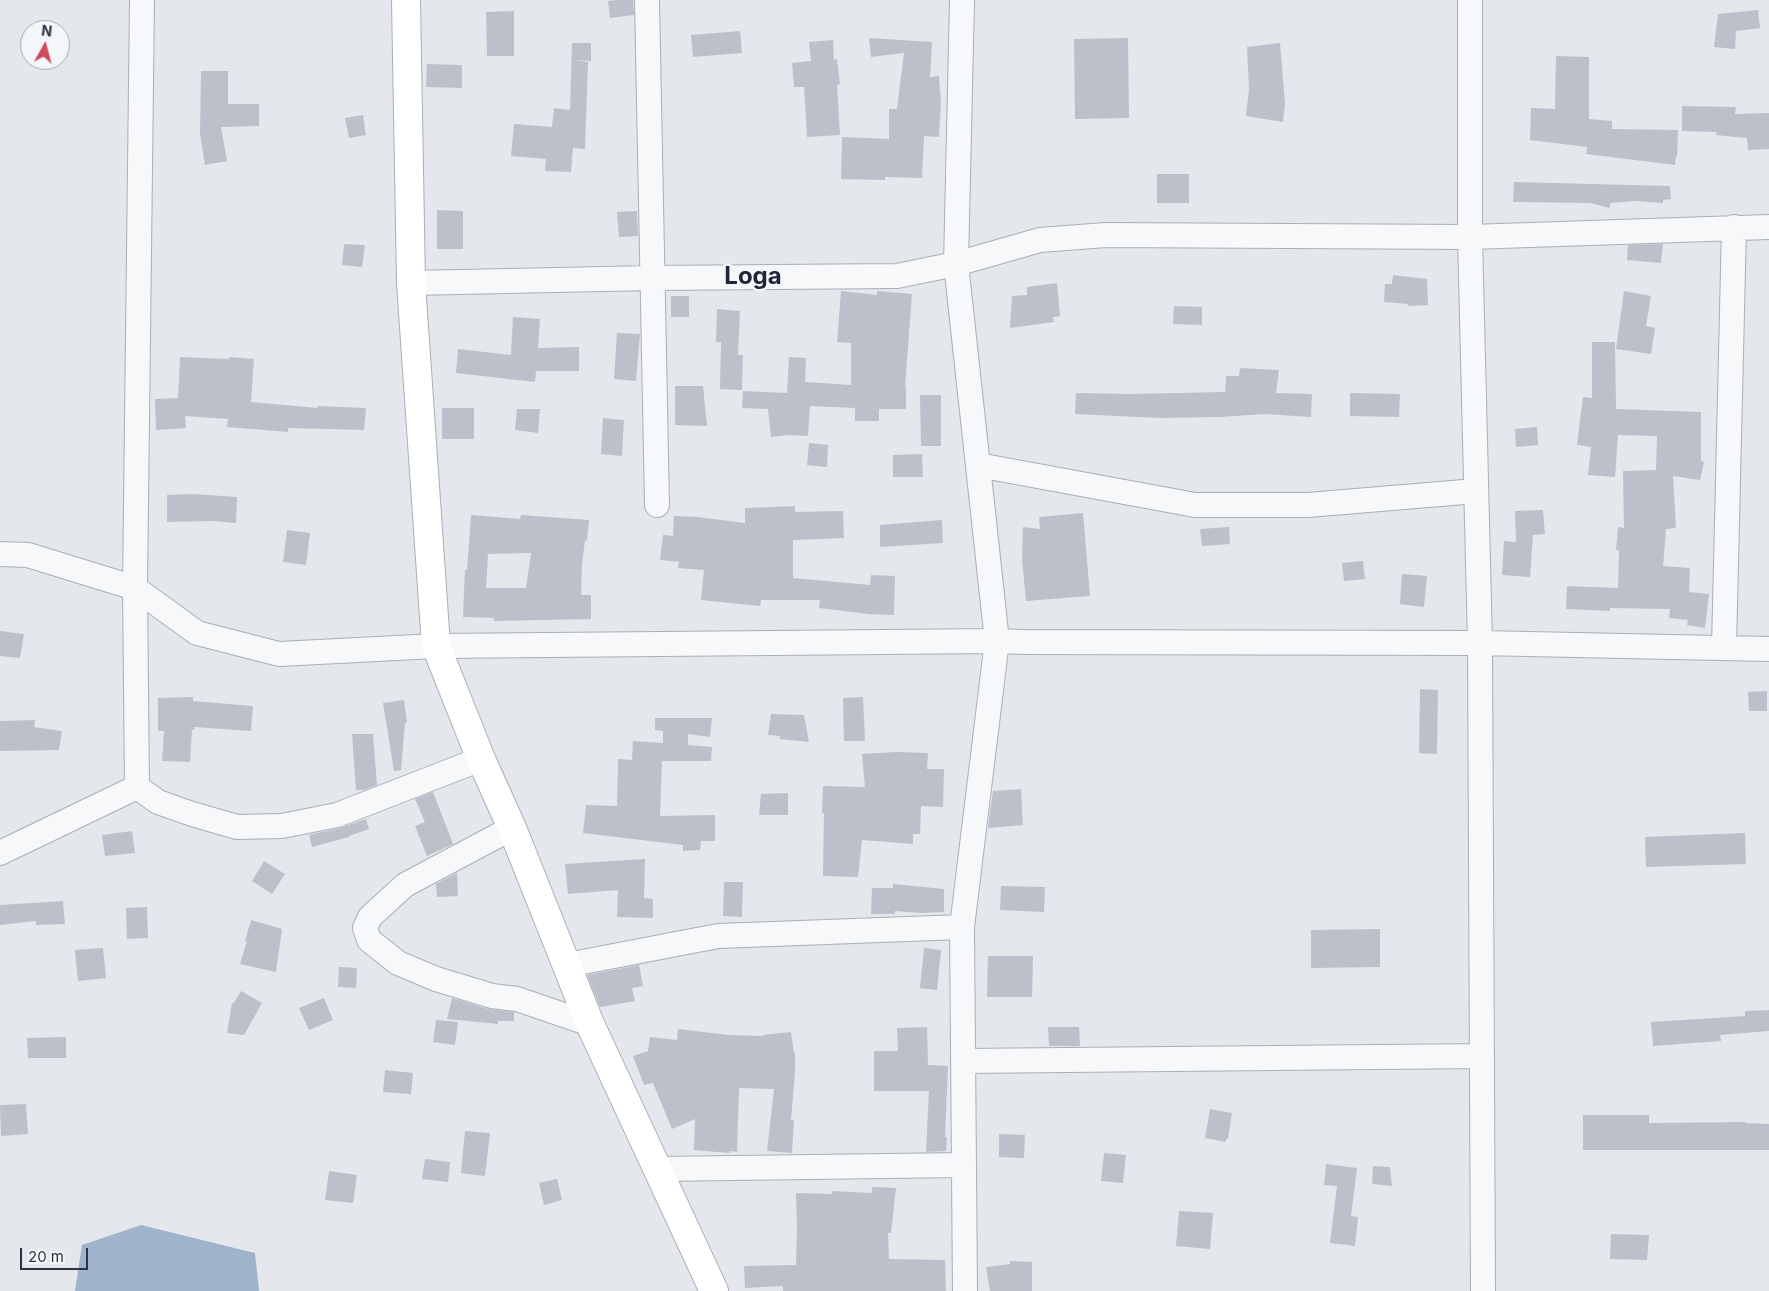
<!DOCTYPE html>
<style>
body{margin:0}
#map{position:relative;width:1769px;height:1291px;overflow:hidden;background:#e4e7ec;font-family:Inter,sans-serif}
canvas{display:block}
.north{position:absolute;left:20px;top:20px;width:50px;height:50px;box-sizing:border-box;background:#f4f6f9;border:1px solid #a4a8b1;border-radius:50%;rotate:7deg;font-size:14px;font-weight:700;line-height:20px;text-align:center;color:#2b3445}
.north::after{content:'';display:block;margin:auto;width:18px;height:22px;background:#d1495b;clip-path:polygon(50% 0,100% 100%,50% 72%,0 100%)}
.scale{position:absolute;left:20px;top:1248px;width:68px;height:22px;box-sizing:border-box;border:2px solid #2b3445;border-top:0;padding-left:6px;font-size:15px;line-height:18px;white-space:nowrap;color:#2b3445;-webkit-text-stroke:4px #f4f6f9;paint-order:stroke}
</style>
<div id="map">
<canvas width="1769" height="1291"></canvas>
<div class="north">N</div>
<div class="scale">20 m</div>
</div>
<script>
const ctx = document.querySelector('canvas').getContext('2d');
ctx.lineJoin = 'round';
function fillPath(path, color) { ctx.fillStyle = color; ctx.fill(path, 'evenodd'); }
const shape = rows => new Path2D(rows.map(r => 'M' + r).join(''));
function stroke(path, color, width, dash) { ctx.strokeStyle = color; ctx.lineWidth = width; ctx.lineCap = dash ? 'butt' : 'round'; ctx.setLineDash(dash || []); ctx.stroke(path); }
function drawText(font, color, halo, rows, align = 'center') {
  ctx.font = font + ' Inter,sans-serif'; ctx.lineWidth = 5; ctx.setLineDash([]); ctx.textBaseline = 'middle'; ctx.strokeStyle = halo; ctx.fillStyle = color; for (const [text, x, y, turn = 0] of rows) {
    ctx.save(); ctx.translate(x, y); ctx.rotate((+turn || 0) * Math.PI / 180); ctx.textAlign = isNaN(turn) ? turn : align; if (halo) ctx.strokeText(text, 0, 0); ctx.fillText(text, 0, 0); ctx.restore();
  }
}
fillPath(shape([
 [141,1225,255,1253,259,1291,75,1291,82,1245]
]), '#9fb4cc');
fillPath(shape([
 [617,0,633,0,634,15,610,18,608,1],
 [1758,10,1760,28,1736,31,1735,49,1714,47,1718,14],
 [514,11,514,56,487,56,486,12],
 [740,31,742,53,693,57,691,35],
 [869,38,932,42,930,77,939,76,941,102,939,137,924,136,922,178,885,177,885,180,841,179,842,137,889,139,889,109,897,109,904,53,871,57],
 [1128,38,1129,118,1075,119,1074,39],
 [833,40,834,60,837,59,840,84,837,85,840,135,807,137,804,87,794,87,792,63,811,61,809,42],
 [572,43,591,43,591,61,573,60,588,62,585,149,573,148,571,172,545,171,546,159,511,156,514,124,552,127,554,108,570,110],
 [1280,43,1285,103,1283,122,1246,116,1249,89,1247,47],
 [1556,56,1589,57,1589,119,1612,121,1612,129,1678,130,1677,157,1676,156,1675,165,1586,154,1587,147,1530,140,1531,108,1555,109],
 [427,64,462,65,462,88,426,87],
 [201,71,228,71,228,104,259,104,259,126,221,127,227,161,205,165,200,133],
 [1682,106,1736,107,1735,114,1769,113,1769,149,1748,150,1747,138,1716,135,1717,132,1682,131],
 [363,115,366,135,349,138,345,118],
 [1157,174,1189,174,1189,203,1157,203],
 [1514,182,1670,186,1671,199,1663,200,1663,203,1635,201,1610,203,1610,208,1590,203,1513,202],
 [437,210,463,211,463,249,437,249],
 [637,211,638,236,619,237,617,212],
 [344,244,365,245,362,267,342,265],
 [1663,244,1661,263,1627,260,1628,245],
 [1393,275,1427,279,1428,305,1408,306,1408,304,1384,302,1385,284,1392,284],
 [1057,283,1060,316,1053,317,1054,322,1010,328,1012,296,1027,295,1027,287],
 [841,291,877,295,877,291,912,294,905,387,906,387,906,409,879,409,879,421,855,421,855,408,810,406,808,436,789,435,771,437,768,409,742,408,743,391,787,393,789,357,806,358,805,382,851,385,851,343,837,342],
 [1624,291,1651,296,1646,326,1655,328,1651,354,1616,349],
 [671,296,689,296,689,317,671,317],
 [1174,306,1202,307,1202,325,1173,324],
 [717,309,740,311,738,355,743,355,742,390,720,389,721,342,716,342],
 [513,317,540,319,538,348,579,347,579,371,536,371,535,382,456,373,458,349,511,355],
 [617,333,640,334,636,381,614,379],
 [1592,342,1615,342,1616,409,1701,412,1701,461,1704,462,1700,480,1673,476,1676,528,1666,529,1663,566,1690,568,1689,592,1709,594,1705,628,1687,625,1688,620,1669,618,1670,609,1610,608,1610,611,1566,609,1567,586,1618,588,1619,551,1616,550,1618,527,1624,528,1623,471,1656,470,1657,436,1618,435,1615,477,1588,475,1591,447,1577,445,1583,397,1592,398],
 [180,357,229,359,229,357,254,359,251,402,318,408,318,406,366,408,364,430,288,428,288,432,227,427,228,419,185,416,186,428,156,430,155,399,178,398],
 [1240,368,1279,370,1276,393,1312,394,1311,417,1264,414,1220,417,1161,418,1075,414,1076,393,1130,394,1225,392,1226,376,1239,376],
 [675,386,703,386,707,426,675,425],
 [1350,393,1400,394,1399,417,1350,416],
 [920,395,941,395,941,446,921,446],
 [442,408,474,408,474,439,442,439],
 [517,409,540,409,538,433,515,430],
 [603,418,624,420,622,456,601,454],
 [1537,427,1538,445,1516,447,1515,429],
 [809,443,828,445,827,467,807,465],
 [922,454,923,477,893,477,893,455],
 [193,494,237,497,236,523,213,521,167,522,167,495],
 [795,506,795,512,843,511,844,538,793,540,793,578,870,585,871,575,895,576,894,615,869,614,819,608,820,600,761,600,760,606,701,600,704,570,678,568,679,562,660,560,663,535,673,536,674,516,697,517,745,523,745,508],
 [1543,510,1545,534,1533,535,1530,577,1502,575,1504,541,1516,542,1515,511],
 [1083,513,1090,596,1026,601,1022,559,1023,527,1040,529,1039,517],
 [471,515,520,519,521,515,589,520,587,541,585,540,582,564,581,595,591,595,591,619,494,621,494,618,463,617,465,569,467,570],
 [531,553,526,588,486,588,488,554],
 [942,520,943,543,880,547,880,525],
 [1229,527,1230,544,1202,546,1200,529],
 [287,530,310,533,306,565,283,562],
 [1363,561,1365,579,1344,581,1342,563],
 [1402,574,1427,576,1424,607,1400,604],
 [0,631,24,634,20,658,0,656],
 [1420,689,1438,690,1437,754,1419,753],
 [1767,691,1767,711,1749,711,1748,692],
 [193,697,193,701,253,706,251,731,194,727,194,730,192,730,190,762,162,761,164,731,158,731,158,698],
 [863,697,865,741,844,741,843,698],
 [404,700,407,723,405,723,401,770,394,771,383,703],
 [771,714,804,715,809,742,780,739,780,736,768,735],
 [655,718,712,718,710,737,688,734,688,745,712,747,711,761,662,761,660,816,715,815,715,841,701,841,700,850,683,851,683,845,583,833,586,805,617,806,618,759,632,760,633,741,663,743,663,731,655,730],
 [35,720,34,727,62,731,59,750,0,751,0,721],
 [352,734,373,734,377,785,364,790,356,790],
 [896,752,928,753,927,769,944,769,943,807,921,806,920,834,913,834,913,844,862,840,858,877,823,876,824,813,822,813,823,786,865,787,862,754],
 [1021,789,1023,825,988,828,993,791],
 [433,792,453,844,427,856,415,826,425,822,415,799],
 [788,793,788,815,759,815,761,794],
 [366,819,369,829,349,836,349,837,312,847,309,835,340,828],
 [132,831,135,853,105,856,102,835],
 [1745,833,1746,864,1646,867,1645,837],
 [645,859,644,898,653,899,653,918,617,917,618,890,568,894,565,864],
 [264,861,285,874,272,894,252,881],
 [457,873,458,896,437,897,436,884],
 [724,882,743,882,742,917,723,916],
 [893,884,944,889,944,912,921,913,895,911,895,914,871,914,872,888,893,888],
 [1001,886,1045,887,1044,912,1000,910],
 [63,901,65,924,36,925,36,921,0,925,0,905],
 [147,907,148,938,127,939,126,908],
 [251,920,282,929,276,972,240,964,247,941,245,941],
 [1380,929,1380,967,1311,968,1311,930],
 [103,948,106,978,78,981,75,950],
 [924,948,941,950,937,990,920,988],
 [988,956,1033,956,1032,997,987,997],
 [639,965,643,986,632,988,635,1001,600,1007,587,975],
 [339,967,357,968,356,988,338,987],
 [241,991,262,1003,244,1035,227,1033,232,1003,234,1003],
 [324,998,333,1020,309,1030,299,1008],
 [452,998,488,1009,514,1012,514,1021,498,1021,498,1024,447,1019],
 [1769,1010,1769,1031,1720,1035,1721,1041,1653,1046,1651,1022,1745,1016,1745,1011],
 [436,1020,458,1022,455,1045,433,1042],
 [927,1027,928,1065,948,1066,945,1137,947,1137,946,1151,926,1152,929,1091,874,1091,874,1051,898,1051,897,1028],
 [1048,1027,1079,1027,1080,1046,1049,1046],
 [678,1029,729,1035,763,1036,763,1035,791,1032,794,1053,795,1053,795,1072,791,1120,794,1120,792,1153,767,1151,774,1089,739,1088,737,1152,729,1151,729,1153,694,1150,695,1119,672,1129,653,1083,644,1085,633,1056,648,1051,650,1037,677,1040],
 [66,1037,66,1058,28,1058,27,1038],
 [385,1070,413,1073,411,1094,383,1092],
 [26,1104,28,1134,1,1136,0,1105],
 [1210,1109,1232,1113,1228,1139,1226,1139,1226,1142,1205,1138],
 [1583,1115,1649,1115,1649,1123,1746,1122,1746,1123,1769,1124,1769,1150,1583,1150],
 [465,1131,490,1133,485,1176,461,1173],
 [999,1134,1025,1135,1024,1158,999,1157],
 [1104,1153,1126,1155,1123,1183,1101,1181],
 [425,1159,450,1162,448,1182,422,1179],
 [1326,1164,1357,1168,1351,1216,1358,1217,1355,1246,1330,1243,1337,1186,1324,1185],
 [1373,1166,1390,1167,1392,1186,1372,1184],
 [329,1171,357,1175,353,1203,325,1200],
 [557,1179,562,1200,544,1205,539,1183],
 [872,1187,896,1188,891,1233,888,1233,889,1259,945,1260,946,1291,783,1291,783,1286,745,1288,744,1266,796,1265,797,1228,796,1193,832,1194,832,1191,872,1193],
 [1179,1211,1213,1213,1210,1249,1176,1246],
 [1611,1234,1649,1235,1647,1260,1610,1259],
 [1010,1261,1032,1262,1032,1291,990,1291,986,1267,1010,1264]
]), '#bbc0ca');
const street = shape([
 [142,0,135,588,137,787,158,802,192,814,237,827,282,826,337,815,481,759],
 [647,0,657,505],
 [962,0,956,264,997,641,962,927,965,1291],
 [1470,0,1470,237,1480,643,1483,1291],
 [411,283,652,278,897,276,956,264,1040,240,1106,235,1470,237,1769,227],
 [978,465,1195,505,1308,505,1476,491],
 [0,554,28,555,135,588,197,633,279,654,436,646,997,641,1023,642,1480,643,1769,649],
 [1724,648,1734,227],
 [512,828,405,885,370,917,365,928,369,940,398,963,436,979,492,996,517,999,590,1024],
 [0,853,137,787],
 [567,965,718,936,962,927],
 [963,1061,1482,1056],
 [658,1169,963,1165]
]);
const secondary = shape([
 [406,0,411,283,436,646,481,759,512,828,590,1024,714,1291]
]);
stroke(street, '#a9aeb7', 26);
stroke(secondary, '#a9aeb7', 30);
stroke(street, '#f7f8fa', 24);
stroke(secondary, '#fff', 28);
drawText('bold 24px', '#1d2536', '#f4f6f9', [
 ["Loga",753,277]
]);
</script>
